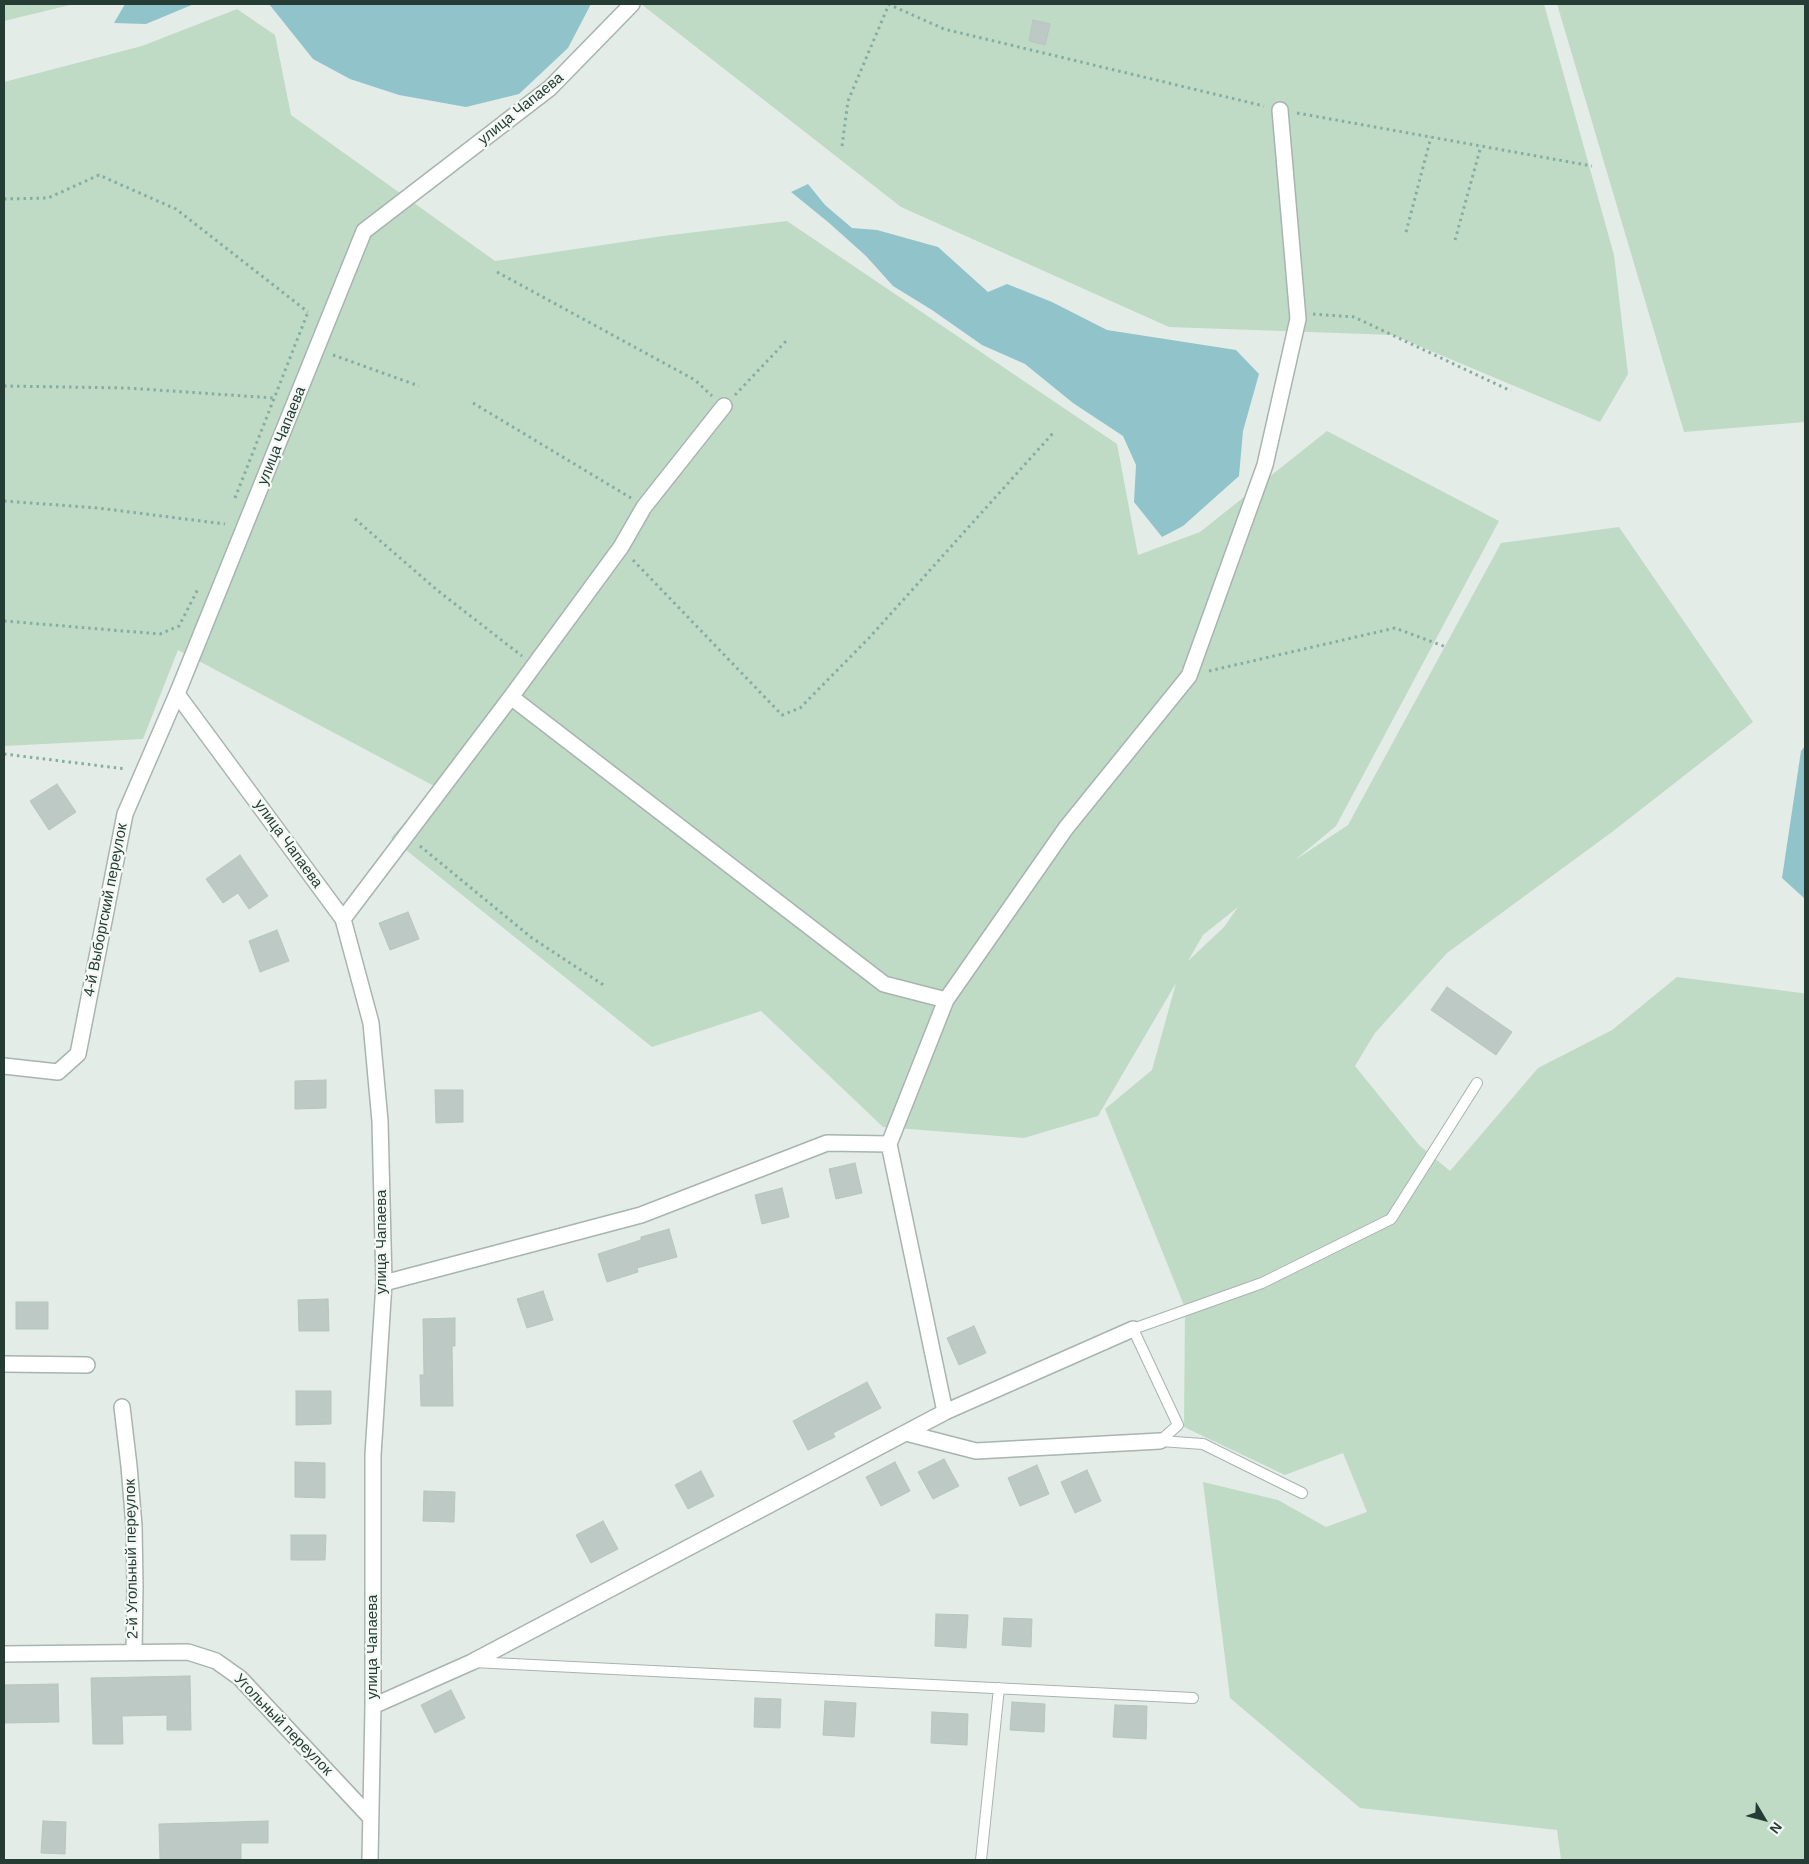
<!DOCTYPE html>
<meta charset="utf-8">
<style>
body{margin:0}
#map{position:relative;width:1809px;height:1864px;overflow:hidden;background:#e4ece8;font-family:Helvetica,sans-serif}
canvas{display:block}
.frame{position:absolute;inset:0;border:5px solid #253c35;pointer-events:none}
.north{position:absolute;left:1739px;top:1794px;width:50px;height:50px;-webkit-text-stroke:4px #f4f9f6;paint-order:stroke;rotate:127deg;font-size:14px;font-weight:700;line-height:20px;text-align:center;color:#253c35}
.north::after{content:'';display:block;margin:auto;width:18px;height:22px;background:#253c35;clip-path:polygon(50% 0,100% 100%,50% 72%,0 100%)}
</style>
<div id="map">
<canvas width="1809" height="1864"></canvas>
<div class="frame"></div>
<div class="north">N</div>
</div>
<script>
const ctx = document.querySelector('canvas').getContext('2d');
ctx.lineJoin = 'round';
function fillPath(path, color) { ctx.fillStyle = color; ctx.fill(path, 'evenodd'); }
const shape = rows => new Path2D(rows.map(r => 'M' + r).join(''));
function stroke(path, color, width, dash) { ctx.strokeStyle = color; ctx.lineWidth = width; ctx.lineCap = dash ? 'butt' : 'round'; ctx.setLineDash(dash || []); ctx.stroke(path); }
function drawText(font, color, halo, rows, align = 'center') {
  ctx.font = font + ' Helvetica,sans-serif'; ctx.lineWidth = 4.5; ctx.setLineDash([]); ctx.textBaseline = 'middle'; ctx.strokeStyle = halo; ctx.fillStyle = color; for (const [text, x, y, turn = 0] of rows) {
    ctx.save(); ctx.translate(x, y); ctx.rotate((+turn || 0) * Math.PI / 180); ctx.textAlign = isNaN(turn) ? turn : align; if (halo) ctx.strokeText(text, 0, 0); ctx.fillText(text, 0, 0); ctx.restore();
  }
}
fillPath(shape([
 [4,4,74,4,4,21],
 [641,4,1544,4,1614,255,1628,374,1600,422,1393,335,1169,327,901,207],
 [1557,4,1805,4,1805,422,1684,432],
 [237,9,275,35,291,115,495,261,663,236,787,221,1117,444,1138,555,1200,532,1327,431,1499,521,1336,826,1295,860,1348,825,1501,543,1619,527,1753,722,1612,832,1447,953,1375,1033,1355,1066,1419,1145,1450,1171,1538,1068,1612,1030,1677,977,1802,993,1805,994,1805,1860,1561,1860,1557,1830,1360,1808,1230,1698,1203,1482,1278,1500,1326,1527,1367,1512,1343,1453,1285,1475,1184,1427,1185,1308,1105,1109,1152,1070,1176,983,1098,1116,1024,1138,883,1127,761,1011,652,1047,391,838,436,787,178,650,143,739,4,746,4,82,142,46],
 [1238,907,1224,927,1188,961,1203,935]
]), '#bfdbc6');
fillPath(shape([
 [125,4,194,4,146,24,114,23],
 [269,4,591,4,568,48,519,94,466,107,399,95,350,79,313,59],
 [808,184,825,205,852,228,877,230,938,247,988,292,1007,284,1052,302,1107,330,1236,350,1259,374,1243,431,1239,476,1183,526,1162,537,1134,502,1136,465,1123,436,1073,403,1025,364,982,345,932,310,893,286,866,256,828,222,791,192],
 [1805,746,1805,899,1782,878,1801,751]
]), '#91c3cb');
const building = shape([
 [1033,20,1050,24,1045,45,1029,41,1033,20],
 [57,784,76,812,49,830,30,801,57,784],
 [240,855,268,896,249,909,238,893,223,903,206,879,240,855],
 [408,912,419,939,390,950,379,923,408,912],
 [277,930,289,961,260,972,249,941,277,930],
 [1447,987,1512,1032,1496,1055,1431,1010,1447,987],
 [326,1080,326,1108,295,1109,295,1081,326,1080],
 [435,1090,463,1090,463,1122,436,1123,435,1090],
 [855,1163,862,1193,836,1199,829,1169,855,1163],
 [782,1188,789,1217,762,1224,755,1195,782,1188],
 [669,1229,677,1257,637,1268,638,1272,607,1282,598,1254,641,1240,641,1237,669,1229],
 [543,1291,553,1320,527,1328,517,1299,543,1291],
 [328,1299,329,1331,299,1331,298,1300,328,1299],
 [16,1302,48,1302,48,1329,16,1329,16,1302],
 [455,1318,455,1346,452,1346,453,1406,421,1406,420,1375,424,1375,423,1319,455,1318],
 [974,1326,986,1353,959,1365,947,1338,974,1326],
 [867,1382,881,1408,833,1433,835,1437,808,1450,793,1421,867,1382],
 [296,1391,331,1391,331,1424,296,1425,296,1391],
 [944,1459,959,1486,933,1499,918,1472,944,1459],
 [295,1462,325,1463,325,1498,295,1497,295,1462],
 [895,1462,910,1491,881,1506,866,1477,895,1462],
 [1037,1465,1049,1494,1020,1506,1008,1478,1037,1465],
 [1087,1470,1101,1501,1075,1513,1061,1482,1087,1470],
 [701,1471,714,1496,688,1509,675,1485,701,1471],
 [424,1491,455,1492,454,1522,423,1521,424,1491],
 [603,1521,618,1549,591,1563,576,1535,603,1521],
 [291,1535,326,1535,325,1560,291,1560,291,1535],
 [936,1614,968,1615,966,1648,935,1646,936,1614],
 [1004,1618,1032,1619,1031,1647,1002,1645,1004,1618],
 [190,1676,191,1730,167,1730,167,1715,122,1716,123,1744,93,1744,91,1678,190,1676],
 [58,1684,59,1722,4,1723,4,1685,58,1684],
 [451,1690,465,1718,435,1733,421,1705,451,1690],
 [755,1698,781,1699,780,1728,754,1727,755,1698],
 [825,1701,856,1703,854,1737,823,1735,825,1701],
 [1012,1702,1045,1704,1044,1732,1010,1730,1012,1702],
 [1115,1705,1147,1706,1146,1739,1113,1737,1115,1705],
 [932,1712,968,1714,967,1745,931,1743,932,1712],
 [43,1821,66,1822,65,1854,41,1853,43,1821],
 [268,1821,268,1843,241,1843,241,1860,160,1860,159,1824,268,1821]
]);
fillPath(building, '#bcc9c4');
stroke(building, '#b7c5bf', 1);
const service = shape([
 [1160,1441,1178,1425,1133,1329,1262,1283,1391,1219,1477,1083],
 [1160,1441,1203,1444,1302,1493],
 [473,1662,1193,1698],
 [981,1860,999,1688]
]);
const minor = shape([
 [177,694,343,919,371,1023,380,1121,384,1283,373,1455,373,1706,370,1860],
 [511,697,884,984,946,1000],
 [343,919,511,697,621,547,644,507,724,406],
 [4,1066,58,1072,78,1054,125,814,177,694,364,231,550,88,632,4],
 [384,1283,641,1215,827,1143,889,1144],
 [4,1364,87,1365],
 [122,1407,129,1466,134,1526,135,1586,134,1652],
 [945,1412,889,1144,946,1000,1066,828,1189,676,1265,465,1298,319,1280,110],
 [906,1433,976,1451,1160,1441],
 [4,1654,188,1652,216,1661,240,1678,370,1817],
 [373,1706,472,1662,945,1412,1133,1329]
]);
stroke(service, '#a7b4af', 12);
stroke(minor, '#a7b4af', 18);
stroke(shape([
 [888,4,944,29,1264,106],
 [1297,113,1592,166],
 [842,146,848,101,889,4],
 [4,199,48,198,99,175,176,209,308,312],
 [1406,232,1431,137],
 [1455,240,1481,146],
 [497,272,695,380,712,396],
 [1313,314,1354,317,1511,391],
 [333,355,419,386],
 [4,386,127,388,274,398],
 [735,395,788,339],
 [473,403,631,498],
 [235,498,308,312],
 [4,501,98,508,225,524],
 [355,519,437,590,522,656],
 [633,560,782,715,800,708,869,638,1054,432],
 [4,621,160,634,179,626,199,587],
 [1209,671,1395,628,1446,647],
 [4,754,126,769],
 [420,846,532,938,605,986]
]), '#87aca1', 3, [2.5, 4]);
stroke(service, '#fff', 10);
stroke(minor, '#fff', 15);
drawText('15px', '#253c35', '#f4f9f6', [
 ["улица Чапаева",521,109,-39],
 ["улица Чапаева",282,436,-68],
 ["улица Чапаева",288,844,54],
 ["4-й Выборгский переулок",106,910,-79],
 ["улица Чапаева",382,1242,-90],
 ["2-й Угольный переулок",132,1559,-91],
 ["улица Чапаева",373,1647,-90],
 ["Угольный переулок",283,1725,46]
]);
</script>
